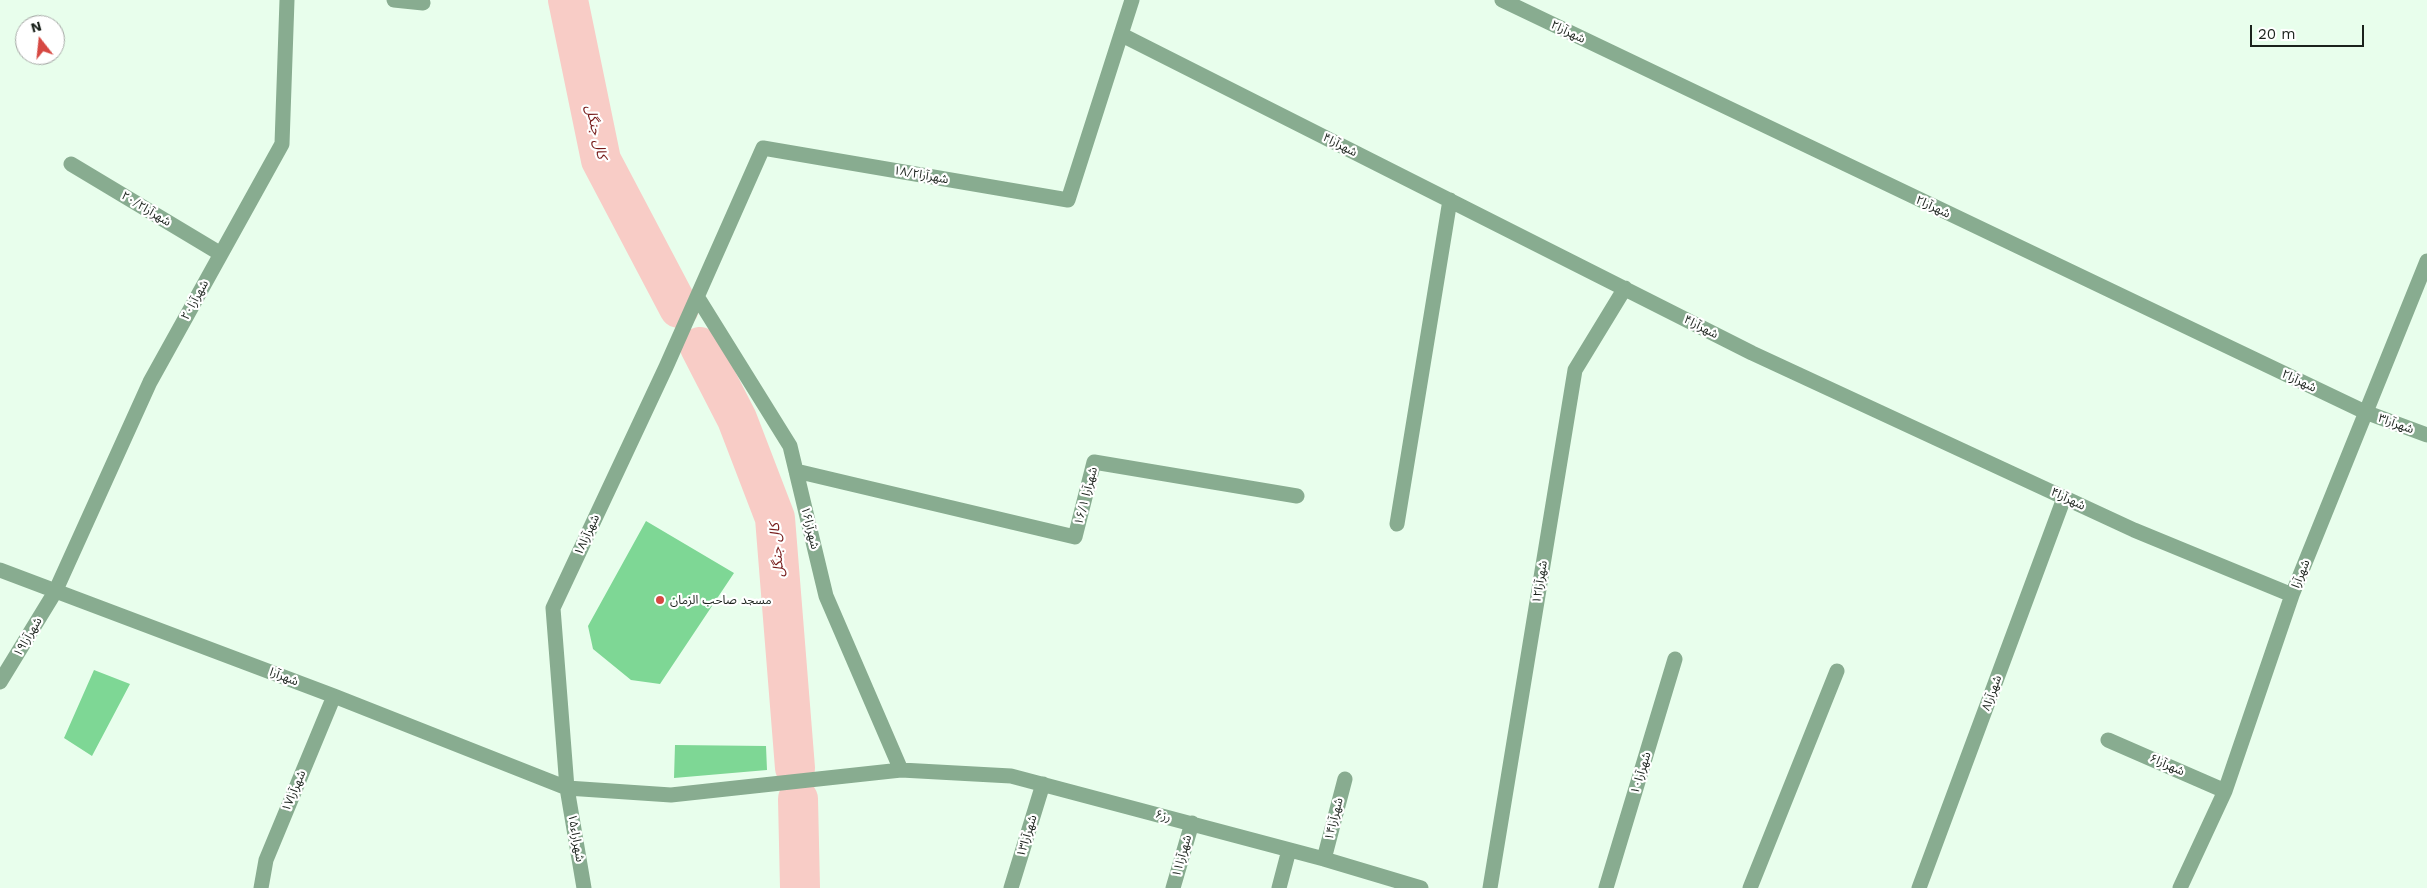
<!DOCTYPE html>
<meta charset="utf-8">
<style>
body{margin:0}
#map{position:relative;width:2427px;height:888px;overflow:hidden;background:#e8feec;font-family:"Work Sans",sans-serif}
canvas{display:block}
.north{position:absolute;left:15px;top:15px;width:50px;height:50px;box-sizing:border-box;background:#fff;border:1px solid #a4a7a4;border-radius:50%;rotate:344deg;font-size:14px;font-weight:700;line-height:20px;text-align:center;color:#1b221c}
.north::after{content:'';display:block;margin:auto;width:18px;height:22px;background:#d64842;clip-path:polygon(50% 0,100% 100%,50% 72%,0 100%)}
.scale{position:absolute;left:2250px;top:25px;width:114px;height:22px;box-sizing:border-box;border:2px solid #1b221c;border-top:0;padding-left:6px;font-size:15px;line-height:18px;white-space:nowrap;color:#1b221c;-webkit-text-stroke:4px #fff;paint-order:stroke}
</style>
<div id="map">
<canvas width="2427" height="888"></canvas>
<div class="north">N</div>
<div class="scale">20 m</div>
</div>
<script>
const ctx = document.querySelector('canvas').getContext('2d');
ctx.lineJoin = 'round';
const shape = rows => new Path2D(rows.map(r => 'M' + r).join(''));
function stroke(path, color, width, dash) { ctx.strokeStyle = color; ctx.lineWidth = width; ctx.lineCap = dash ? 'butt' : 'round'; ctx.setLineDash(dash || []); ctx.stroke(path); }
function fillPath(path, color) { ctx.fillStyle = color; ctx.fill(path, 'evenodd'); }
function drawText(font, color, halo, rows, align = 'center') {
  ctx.font = font + ' "Work Sans","Noto Sans Arabic",sans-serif'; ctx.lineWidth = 4.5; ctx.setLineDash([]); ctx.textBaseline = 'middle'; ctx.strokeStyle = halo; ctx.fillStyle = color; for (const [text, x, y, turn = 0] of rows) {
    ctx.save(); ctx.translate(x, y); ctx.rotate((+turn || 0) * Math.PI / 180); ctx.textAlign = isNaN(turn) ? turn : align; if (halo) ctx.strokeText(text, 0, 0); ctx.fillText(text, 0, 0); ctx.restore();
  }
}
stroke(shape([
 [568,0,601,160,679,308],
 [700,347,737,419,775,518,795,768],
 [798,799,800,888]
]), '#f8ccc6', 40);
fillPath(shape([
 [646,521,734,573,660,684,631,680,593,649,588,626],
 [94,670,130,684,92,756,64,738],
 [675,745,766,746,767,770,674,778]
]), '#7ed795');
stroke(shape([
 [394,0,423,3],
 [1502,0,2365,412,2427,435],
 [1122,35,1752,353,2134,530,2292,595],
 [71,164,221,254],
 [698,298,790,446,826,596,901,770],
 [796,471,1075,537,1094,462,1297,496],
 [1397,524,1450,200],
 [0,570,334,696,567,788,671,795,901,770,1011,776,1324,859,1421,888],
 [0,682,55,592,150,382,282,144,287,0],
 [2108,740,2225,791],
 [1324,859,1345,779],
 [261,888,266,860,334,696],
 [584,888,567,788,553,608,666,367,763,148,1068,200,1132,0],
 [1011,888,1043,784],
 [1173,888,1192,823],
 [1279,888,1289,850],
 [1490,888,1575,370,1625,288],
 [1606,888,1675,659],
 [1750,888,1837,671],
 [1919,888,2064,498],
 [2180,888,2225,791,2292,595,2427,261]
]), '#88ac90', 15);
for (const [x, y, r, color] of [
 [660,600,5,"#d64842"]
]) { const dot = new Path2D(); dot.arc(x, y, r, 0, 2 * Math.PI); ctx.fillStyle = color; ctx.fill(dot); stroke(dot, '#fff', 2); }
drawText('12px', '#1b221c', '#fff', [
 ["شهرآرا۲",1568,32,26],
 ["شهرآرا۴",1340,145,27],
 ["شهرآرا۱۸/۲",921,175,10],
 ["شهرآرا۲",1933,207,25],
 ["شهرآرا۲۰/۲",146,209,31],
 ["شهرآرا۲۰",195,300,-61],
 ["شهرآرا۴",1701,327,27],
 ["شهرآرا۲",2299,381,25],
 ["شهرآرا۳",2396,424,20],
 ["شهرآرا ۱۶/۱",1086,496,-75],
 ["شهرآرا۴",2068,499,25],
 ["شهرآرا۱۶",810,528,76],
 ["شهرآرا۱۸",587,535,-65],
 ["شهرآرا",2301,574,-68],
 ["شهرآرا۱۲",1540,582,-81],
 ["شهرآرا۱۹",28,637,-59],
 ["شهرآرا",284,677,21],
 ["شهرآرا۸",1992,693,-70],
 ["شهرآرا۶",2167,765,24],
 ["شهرآرا۱۰",1641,773,-73],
 ["شهرآرا۱۷",294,791,-67],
 ["رز۶",1163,816,15],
 ["شهرآرا۱۴",1334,819,-76],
 ["شهرآرا۱۳",1027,836,-73],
 ["شهراراء۱۵",576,838,80],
 ["شهرآرا۱۱",1182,856,-74]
]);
drawText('12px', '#1b221c', '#fff', [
 ["مسجد صاحب الزمان",670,600]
], 'left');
drawText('italic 14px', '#761b1a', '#fff', [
 ["کال جنگل",596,132,77],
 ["کال جنگل",777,550,-95]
]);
</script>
